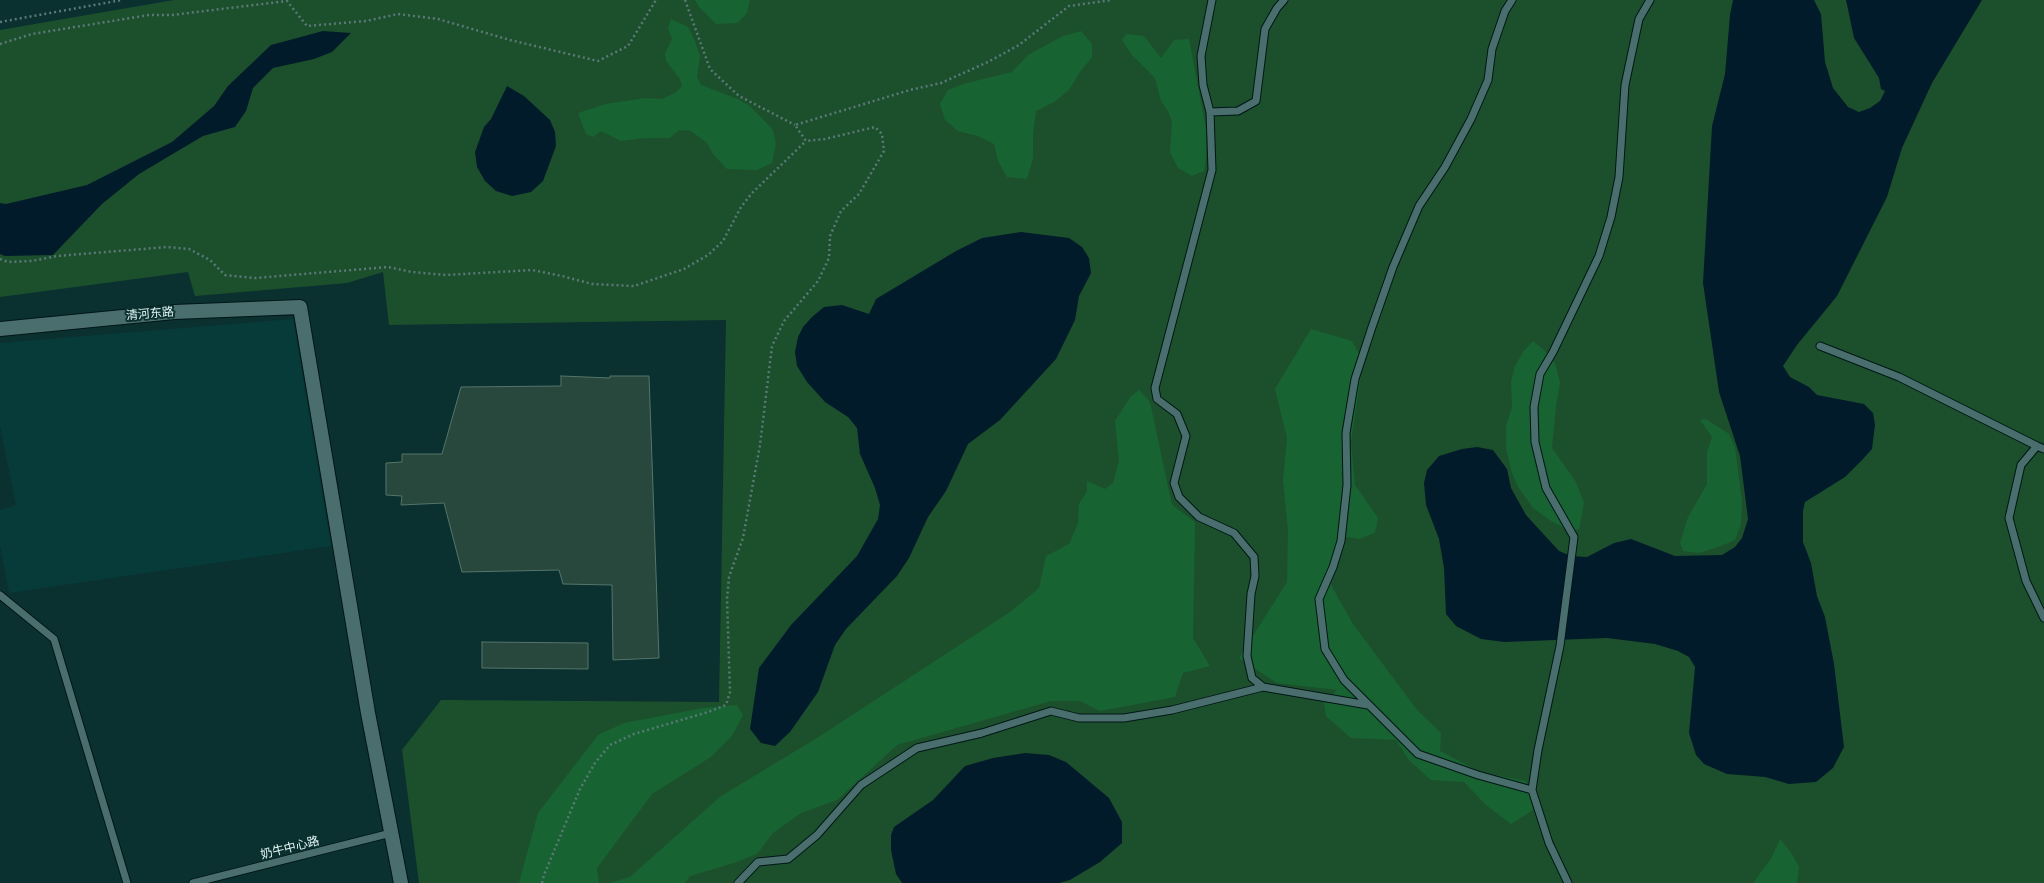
<!DOCTYPE html>
<meta charset="utf-8">
<style>
body{margin:0}
canvas{display:block;background:#0a302f}
</style>
<canvas width="2044" height="883"></canvas>
<script>
const ctx = document.querySelector('canvas').getContext('2d');
ctx.lineJoin = 'round';
function fillPath(path, color) { ctx.fillStyle = color; ctx.fill(path, 'evenodd'); }
const shape = rows => new Path2D(rows.map(r => 'M' + r).join(''));
function stroke(path, color, width, dash) { ctx.strokeStyle = color; ctx.lineWidth = width; ctx.lineCap = dash ? 'butt' : 'round'; ctx.setLineDash(dash || []); ctx.stroke(path); }
function drawText(font, color, halo, rows, align = 'center') {
  ctx.font = font + ' Cabin,"Noto Sans SC",sans-serif'; ctx.lineWidth = 4; ctx.setLineDash([]); ctx.textBaseline = 'middle'; ctx.strokeStyle = halo; ctx.fillStyle = color; for (const [text, x, y, turn = 0] of rows) {
    ctx.save(); ctx.translate(x, y); ctx.rotate((+turn || 0) * Math.PI / 180); ctx.textAlign = isNaN(turn) ? turn : align; if (halo) ctx.strokeText(text, 0, 0); ctx.fillText(text, 0, 0); ctx.restore();
  }
}
fillPath(shape([
 [293,319,331,546,9,593,0,545,0,510,16,505,0,426,0,343]
]), '#063b3a');
fillPath(shape([
 [174,0,2044,0,2044,883,419,883,402,750,441,700,719,702,726,320,389,325,383,272,347,283,195,296,188,272,0,297,0,30]
]), '#1c502c');
fillPath(shape([
 [695,0,750,0,747,13,738,23,716,24,699,7],
 [671,19,688,27,695,41,700,56,697,77,701,85,738,99,750,106,773,130,776,144,772,163,757,170,727,169,713,154,707,143,691,131,679,130,670,138,644,138,621,141,601,131,593,137,586,134,578,113,606,104,645,98,662,99,675,93,682,86,680,79,666,61,665,54,672,39,668,29],
 [1081,31,1092,44,1092,57,1080,72,1069,90,1054,102,1036,111,1033,134,1033,158,1027,179,1007,177,998,161,994,144,978,136,958,131,945,120,940,104,948,90,963,84,1012,72,1028,55,1063,36],
 [1126,34,1144,36,1161,58,1174,40,1189,39,1206,129,1206,157,1204,171,1192,176,1178,168,1170,152,1172,121,1168,111,1161,101,1155,78,1132,55,1122,40],
 [1311,329,1352,341,1363,361,1351,442,1355,485,1378,518,1375,533,1359,539,1341,536,1327,578,1353,624,1417,710,1441,733,1440,751,1480,772,1526,781,1533,810,1511,824,1486,805,1464,782,1431,780,1409,760,1396,740,1351,738,1326,716,1324,703,1337,690,1277,683,1239,658,1287,582,1288,530,1283,480,1287,438,1275,389],
 [1533,341,1545,351,1555,363,1560,383,1556,406,1552,448,1576,482,1584,503,1579,530,1566,529,1551,521,1533,508,1518,487,1511,470,1506,448,1506,426,1512,407,1511,382,1515,366,1523,352],
 [1139,390,1150,402,1172,505,1195,522,1193,638,1210,666,1183,673,1175,697,1100,711,1080,701,1051,701,897,745,837,800,801,813,773,833,757,854,734,863,690,876,685,883,609,883,630,877,721,796,817,738,1010,612,1039,588,1046,556,1069,544,1078,523,1079,504,1087,491,1087,481,1105,489,1113,483,1119,461,1115,421,1131,396],
 [1706,419,1729,434,1735,447,1742,502,1741,524,1735,540,1721,546,1699,553,1683,551,1680,543,1688,517,1707,484,1707,452,1712,437,1700,420],
 [737,705,743,715,732,736,711,757,652,794,597,868,599,883,519,883,538,813,598,735,624,723,703,708],
 [1780,839,1792,854,1799,867,1797,883,1753,883,1772,857]
]), '#186332');
fillPath(shape([
 [1733,0,1814,0,1821,14,1825,62,1833,88,1848,107,1859,112,1870,108,1880,101,1885,91,1881,89,1879,78,1854,38,1846,0,1982,0,1932,83,1902,148,1887,197,1837,296,1797,345,1783,366,1790,377,1809,387,1817,395,1864,404,1873,413,1875,425,1872,449,1863,459,1845,477,1805,502,1803,511,1803,542,1811,563,1817,596,1825,617,1834,664,1844,747,1833,768,1816,782,1789,784,1765,777,1727,774,1704,764,1696,755,1689,733,1695,667,1689,657,1678,651,1655,644,1607,638,1504,642,1481,639,1456,626,1446,614,1444,568,1439,539,1426,505,1424,483,1427,470,1439,456,1462,449,1477,447,1493,450,1507,469,1511,488,1526,515,1559,551,1571,556,1587,557,1614,543,1631,539,1675,556,1722,555,1735,547,1742,538,1748,519,1740,456,1719,392,1703,283,1712,126,1725,74,1730,15],
 [323,31,351,33,332,52,314,59,273,68,253,88,246,111,235,127,203,136,139,174,102,204,53,255,5,256,0,254,0,203,6,204,87,185,172,142,214,106,228,86,271,45],
 [507,86,524,96,550,120,555,132,556,146,543,181,531,192,512,196,496,191,485,181,477,167,475,152,484,127,491,119],
 [1021,232,1069,238,1082,247,1089,258,1091,273,1079,296,1075,320,1056,359,1000,420,968,444,946,491,928,517,909,558,897,576,846,629,835,645,818,692,790,732,775,746,761,743,750,729,759,668,791,625,857,556,878,519,880,505,875,488,860,454,857,428,848,417,825,402,807,382,797,366,795,352,798,337,803,327,812,317,824,307,842,305,869,314,876,299,956,251,982,238],
 [1025,753,1049,755,1066,762,1109,798,1122,822,1122,843,1100,862,1070,880,1059,883,902,883,896,874,891,850,891,835,894,827,933,800,965,766,993,758]
]), '#021b2a');
const building = shape([
 [561,376,610,378,610,376,649,376,659,658,613,660,612,585,563,584,559,570,462,572,444,503,401,505,402,496,386,495,386,463,402,462,402,454,442,454,461,387,561,386,561,376],
 [482,642,588,643,588,669,482,668,482,642]
]);
fillPath(building, '#28483e');
stroke(building, '#54756a', 1);
const service = shape([
 [1212,0,1201,56,1203,85,1210,112,1238,111,1256,101,1265,29,1277,8,1284,0],
 [1512,0,1505,11,1492,49,1488,80,1471,119,1445,167,1419,206,1393,267,1372,327,1355,379,1346,433,1347,485,1341,541,1333,567,1319,599,1325,649,1344,680,1418,754,1478,775,1532,790],
 [1210,112,1212,170,1155,388,1157,399,1177,414,1186,436,1174,483,1179,497,1199,517,1234,533,1254,557,1255,576,1251,594,1247,656,1252,678,1263,687,1368,705],
 [1820,346,1899,377,2037,446],
 [2044,449,2037,446,2021,465,2009,518,2026,581,2044,618],
 [0,595,54,639,127,883],
 [193,883,391,833],
 [738,883,758,862,788,859,817,835,861,785,917,748,982,733,1051,711,1079,718,1124,718,1172,710,1263,687],
 [1568,883,1549,843,1532,790,1538,750,1560,646,1574,537,1546,488,1535,442,1534,407,1540,374,1553,352,1599,256,1611,217,1619,177,1625,85,1639,19,1650,0]
]);
const minor = shape([
 [0,329,174,312,300,307,368,713,401,883]
]);
stroke(service, '#001616', 9);
stroke(minor, '#001616', 16);
stroke(shape([
 [685,0,710,69,739,96,795,125],
 [0,22,122,0],
 [0,44,32,34,149,15,172,15,287,1,307,26,366,21,398,14,438,19,510,40,598,61,628,46,656,0],
 [0,259,8,262,32,261,57,256,167,247,189,249,210,260,225,275,255,278,388,267,412,272,446,275,532,270,562,276,592,284,634,286,684,269,708,255,723,241,741,207,752,193,806,141],
 [542,883,544,875,580,789,595,763,610,745,634,734,708,712,726,705,730,692,727,599,729,577,743,538,747,516,760,445,772,346,784,321,818,281,829,258,830,236,841,211,859,194,884,151,882,134,875,127,825,139,806,141,795,125,910,90,941,83,988,62,1019,45,1069,6,1112,0]
]), '#5a7978', 2.5, [2, 3]);
stroke(service, '#4a6e6d', 7);
stroke(minor, '#4a6e6d', 14);
drawText('12px', '#e3f7f6', '#0a302f', [
 ["清河东路",150,314,-5],
 ["奶牛中心路",290,848,-14]
]);
</script>
